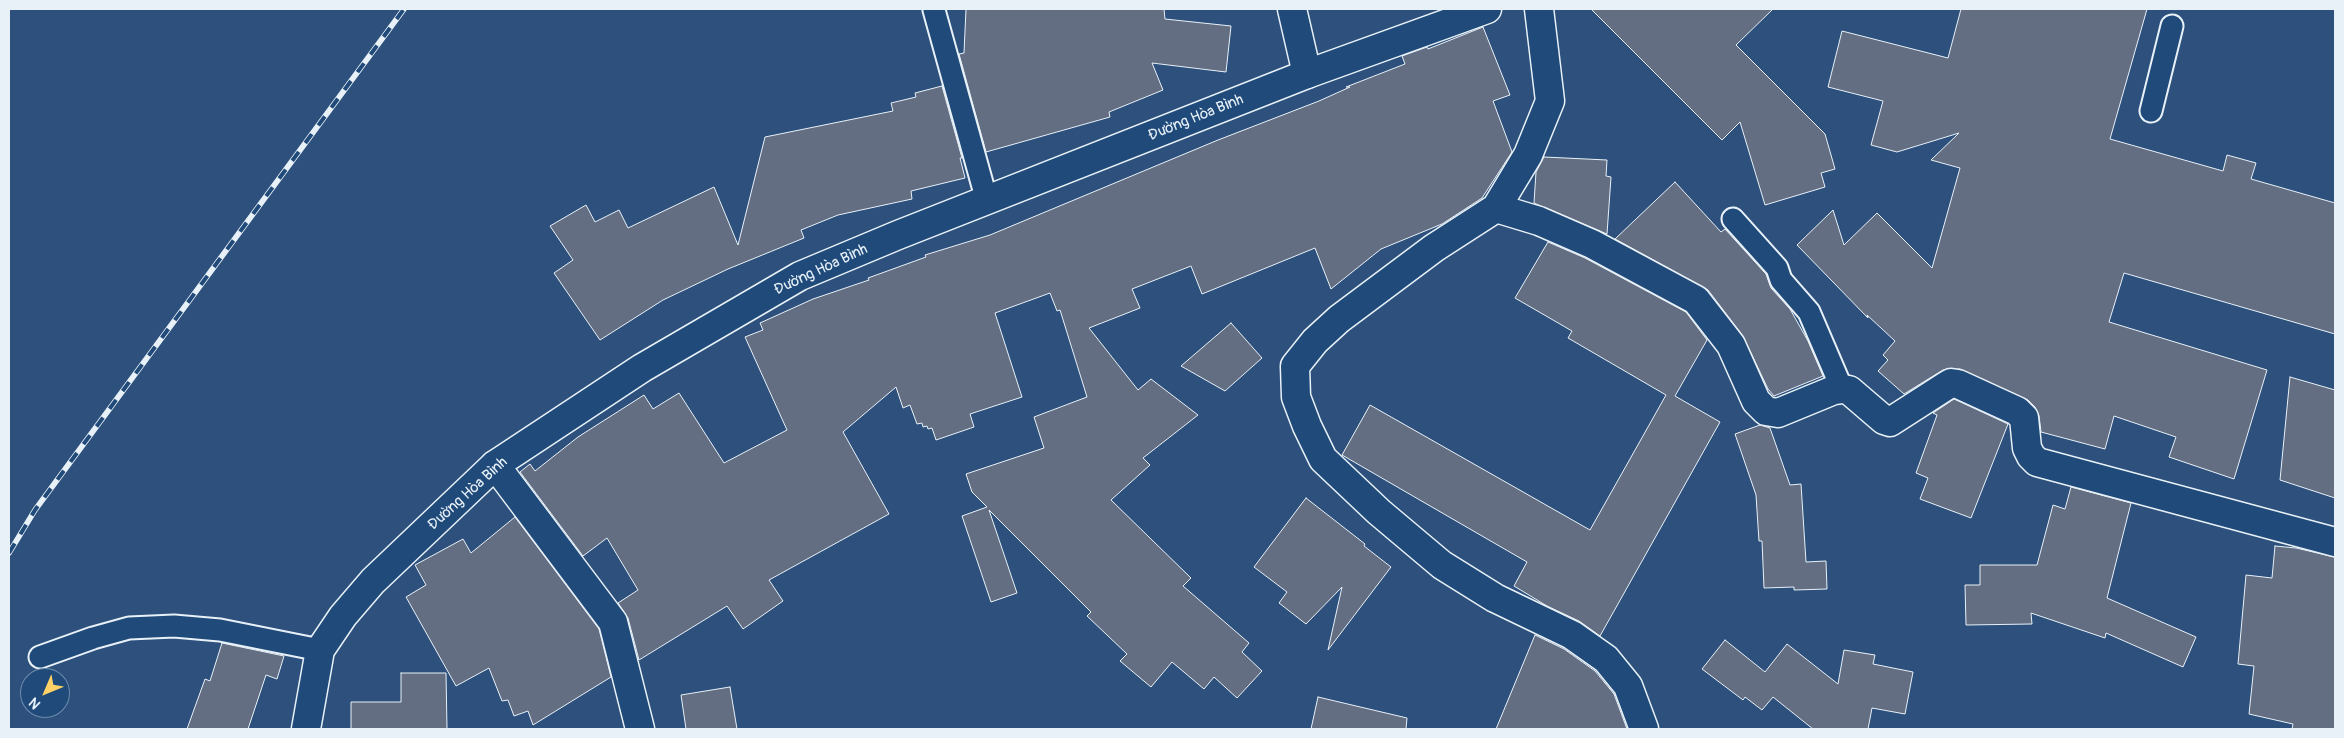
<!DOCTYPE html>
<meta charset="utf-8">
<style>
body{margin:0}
#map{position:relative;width:2344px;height:738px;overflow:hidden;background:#2d517c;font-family:Pangolin,sans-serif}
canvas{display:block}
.frame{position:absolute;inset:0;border:10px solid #e8f1f8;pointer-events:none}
.north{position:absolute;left:20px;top:668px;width:50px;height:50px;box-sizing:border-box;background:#1f4a7a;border:1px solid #6f8dac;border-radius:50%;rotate:225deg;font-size:14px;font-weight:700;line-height:20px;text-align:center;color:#e8f1f8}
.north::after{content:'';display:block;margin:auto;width:18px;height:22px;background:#ffd166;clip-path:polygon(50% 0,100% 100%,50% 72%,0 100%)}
</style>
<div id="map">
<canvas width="2344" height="738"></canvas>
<div class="frame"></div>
<div class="north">N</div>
</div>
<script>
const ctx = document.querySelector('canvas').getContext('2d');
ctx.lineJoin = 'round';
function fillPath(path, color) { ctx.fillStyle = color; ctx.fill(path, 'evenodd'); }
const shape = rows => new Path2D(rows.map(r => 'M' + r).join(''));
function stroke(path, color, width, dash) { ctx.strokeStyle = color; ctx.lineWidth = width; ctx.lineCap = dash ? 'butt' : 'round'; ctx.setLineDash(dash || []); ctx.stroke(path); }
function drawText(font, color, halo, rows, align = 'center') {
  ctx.font = font + ' Pangolin,sans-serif'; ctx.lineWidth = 4; ctx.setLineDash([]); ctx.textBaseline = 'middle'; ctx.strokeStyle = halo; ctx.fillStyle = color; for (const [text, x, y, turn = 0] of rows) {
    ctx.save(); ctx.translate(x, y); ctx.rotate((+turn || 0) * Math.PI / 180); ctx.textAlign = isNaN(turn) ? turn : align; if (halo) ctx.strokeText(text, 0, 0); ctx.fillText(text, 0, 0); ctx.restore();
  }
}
const building = shape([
 [966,9,1164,9,1165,19,1231,26,1226,72,1152,63,1163,90,1109,112,1110,117,986,152,959,54,964,53,966,9],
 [1591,9,1773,9,1736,45,1825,134,1835,169,1821,173,1825,187,1765,205,1740,122,1722,140,1591,9],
 [1961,9,2147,9,2110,139,2223,171,2227,155,2256,163,2251,179,2335,203,2335,334,2124,273,2109,322,2267,370,2234,479,2169,457,2176,437,2114,416,2105,449,2041,432,2039,416,2035,407,2028,400,1960,369,1943,370,1904,394,1878,371,1888,360,1883,355,1895,341,1867,315,1868,318,1797,245,1833,210,1844,245,1877,213,1932,268,1960,168,1931,160,1959,133,1897,152,1871,145,1883,101,1828,87,1842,31,1948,58,1961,9],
 [1483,27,1510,95,1493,101,1512,152,1482,198,1442,224,1381,249,1331,289,1315,248,1202,294,1191,266,1132,289,1140,308,1089,328,1138,390,1151,379,1198,415,1143,458,1150,465,1111,500,1191,578,1183,586,1249,643,1242,652,1262,671,1237,698,1214,677,1204,689,1172,662,1151,687,1120,661,1127,654,1087,616,1091,612,989,510,1017,593,991,602,962,516,987,507,972,492,966,474,1044,448,1034,417,1087,397,1060,310,1057,311,1050,293,995,313,1022,397,970,414,974,427,936,440,932,428,928,429,927,426,923,427,922,423,917,424,910,405,903,408,896,387,843,432,889,514,769,580,783,601,743,629,727,606,639,660,628,618,618,603,638,590,607,538,583,556,520,472,530,464,535,471,578,437,644,395,653,409,679,393,724,463,787,430,745,337,763,330,760,323,813,299,869,280,868,278,926,257,925,255,990,235,1218,140,1319,101,1350,87,1346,87,1405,64,1402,56,1427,47,1428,49,1483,27],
 [942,86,962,158,960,158,965,178,911,191,912,199,838,215,801,230,804,238,728,269,663,300,600,340,554,273,573,260,550,226,586,205,595,222,619,210,628,228,714,187,738,245,765,137,893,111,891,103,916,97,915,93,942,86],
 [1544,157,1607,160,1606,176,1611,177,1607,234,1534,203,1536,172,1544,157],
 [1675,182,1721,232,1725,229,1766,274,1771,288,1790,309,1808,341,1823,376,1774,396,1768,389,1743,336,1708,290,1615,239,1675,182],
 [1548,242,1585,258,1686,312,1707,340,1675,396,1720,422,1600,636,1579,621,1547,606,1514,586,1527,562,1342,455,1370,405,1590,530,1666,395,1568,338,1572,331,1515,298,1548,242],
 [1231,323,1262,358,1225,391,1181,366,1231,323],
 [2290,377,2335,390,2335,498,2280,480,2290,377],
 [1954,399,2008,424,1971,518,1920,499,1928,478,1916,473,1937,415,1933,413,1954,399],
 [1760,425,1770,428,1790,485,1801,484,1806,562,1826,561,1827,589,1794,590,1794,587,1764,588,1762,541,1759,541,1756,495,1735,434,1760,425],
 [2071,487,2131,503,2107,598,2196,637,2183,667,2106,633,2105,638,2031,613,2032,624,1966,625,1965,585,1980,585,1980,565,2037,565,2053,505,2065,509,2071,487],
 [1306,498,1365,544,1364,546,1391,567,1328,650,1342,587,1306,624,1279,603,1287,592,1254,567,1306,498],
 [515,517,599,629,611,677,533,725,528,711,514,716,508,700,502,701,489,668,456,686,406,597,426,585,415,565,463,539,471,553,515,517],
 [2275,546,2296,548,2335,557,2335,729,2292,729,2293,724,2249,714,2254,666,2238,664,2246,575,2272,578,2275,546],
 [1535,635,1564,649,1595,671,1614,694,1627,729,1496,729,1535,635],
 [1725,640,1765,672,1787,644,1838,684,1844,650,1875,655,1873,664,1913,672,1905,714,1872,708,1868,729,1813,729,1773,697,1762,710,1745,697,1743,700,1702,669,1725,640],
 [222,643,284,656,277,679,266,675,248,729,187,729,205,679,210,681,222,643],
 [401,673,446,673,447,729,351,729,351,702,401,702,401,673],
 [730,687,737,729,686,729,681,695,730,687],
 [1318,697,1407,718,1406,729,1311,729,1318,697]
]);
fillPath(building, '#646e83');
stroke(building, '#e8f1f8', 1);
const service = shape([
 [934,10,987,201],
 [2151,111,2172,26],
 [1733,219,1777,268,1781,280,1809,312,1842,389],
 [40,657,93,638,129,628,174,626,220,630,320,650]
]);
const minor = shape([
 [1292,9,1307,74],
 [1539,9,1550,101,1528,155,1496,208,1434,248,1339,319,1315,341,1295,366,1296,397,1307,426,1323,459,1379,512,1442,565,1495,598,1572,635,1606,659,1628,686,1644,729],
 [1496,208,1539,221,1592,244,1696,300,1731,345,1756,401,1766,411,1778,413,1834,390,1842,389,1849,390,1884,420,1890,422,1946,386,1951,383,1958,384,2017,411,2024,418,2027,448,2031,456,2037,462,2335,542],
 [495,465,613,622,640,729]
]);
const tertiary = shape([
 [306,729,320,650,343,616,373,581,495,465,642,368,800,276,898,235,1307,74,1487,9]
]);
stroke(service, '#e8f1f8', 25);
stroke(minor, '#e8f1f8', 31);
stroke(tertiary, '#e8f1f8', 31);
stroke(service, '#1f4a7a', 21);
stroke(minor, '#1f4a7a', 28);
stroke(tertiary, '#1f4a7a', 28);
const rail = shape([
 [9,553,35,510,404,9]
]);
stroke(rail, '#e8f1f8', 5.5);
stroke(rail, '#1f4a7a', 4, [11]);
drawText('15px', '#e8f1f8', '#1f4a7a', [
 ["Đường Hòa Bình",1196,118,-22],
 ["Đường Hòa Bình",821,270,-25],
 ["Đường Hòa Bình",468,494,-42]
]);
</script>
